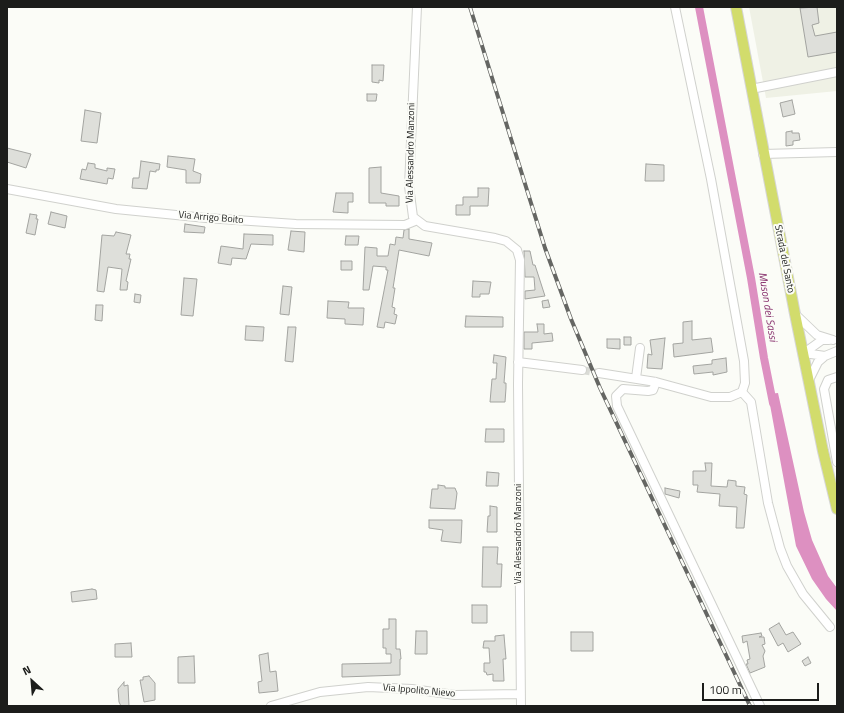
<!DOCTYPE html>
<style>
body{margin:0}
#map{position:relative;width:844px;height:713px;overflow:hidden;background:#fbfcf7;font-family:"Titillium Web",sans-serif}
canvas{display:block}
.frame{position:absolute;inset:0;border:8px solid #1c1d1b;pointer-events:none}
.north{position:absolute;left:12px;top:661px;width:40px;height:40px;-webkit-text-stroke:3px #fbfcf7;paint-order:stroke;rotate:334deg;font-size:11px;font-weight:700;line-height:16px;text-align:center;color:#1c1d1b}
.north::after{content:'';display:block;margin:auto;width:14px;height:18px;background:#1c1d1b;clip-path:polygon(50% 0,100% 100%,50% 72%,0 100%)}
.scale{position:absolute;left:702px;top:683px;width:117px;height:18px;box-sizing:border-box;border:2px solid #1c1d1b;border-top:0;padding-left:5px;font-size:12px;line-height:14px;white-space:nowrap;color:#1c1d1b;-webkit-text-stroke:3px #fbfcf7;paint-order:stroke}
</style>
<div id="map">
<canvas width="844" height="713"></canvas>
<div class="frame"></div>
<div class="north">N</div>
<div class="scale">100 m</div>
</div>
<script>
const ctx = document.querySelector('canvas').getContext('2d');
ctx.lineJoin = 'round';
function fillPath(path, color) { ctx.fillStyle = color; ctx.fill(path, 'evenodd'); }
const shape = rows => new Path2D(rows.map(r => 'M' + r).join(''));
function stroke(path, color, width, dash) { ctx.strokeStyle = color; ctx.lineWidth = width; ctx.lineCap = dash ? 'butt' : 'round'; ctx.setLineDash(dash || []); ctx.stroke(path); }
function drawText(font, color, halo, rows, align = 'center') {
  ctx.font = font + ' "Titillium Web",sans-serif'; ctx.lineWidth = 4; ctx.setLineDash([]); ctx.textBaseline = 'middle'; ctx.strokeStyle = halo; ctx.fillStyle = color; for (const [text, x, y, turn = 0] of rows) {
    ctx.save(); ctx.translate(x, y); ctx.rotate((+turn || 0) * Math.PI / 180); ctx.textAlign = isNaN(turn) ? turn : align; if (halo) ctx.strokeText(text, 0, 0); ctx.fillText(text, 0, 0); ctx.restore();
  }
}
fillPath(shape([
 [749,7,837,7,837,91,766,98]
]), '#eff1e5');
fillPath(shape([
 [778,393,804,512,812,540,828,576,837,588,837,611,826,599,812,579,796,546,768,394]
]), '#dd90c1');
stroke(shape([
 [699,7,751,278,764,358,773,403]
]), '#dd90c1', 8);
const building = shape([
 [817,7,819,23,812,25,815,36,837,32,837,52,808,57,800,8,817,7],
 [372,65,384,65,383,81,379,80,379,83,372,82,372,65],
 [367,94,377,94,376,101,367,101,367,94],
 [792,100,795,114,783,117,780,103,792,100],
 [85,110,101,113,97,143,81,141,85,110],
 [792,131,792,133,799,133,800,140,793,141,793,145,786,146,786,132,792,131],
 [7,148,31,154,26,168,7,162,7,148],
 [168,156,195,159,193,171,201,174,200,183,186,183,186,170,167,167,168,156],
 [141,161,160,164,159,170,156,170,156,172,150,171,147,189,132,188,133,178,139,178,141,161],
 [88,163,95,164,95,168,107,171,107,168,115,169,113,179,108,178,107,184,80,179,82,169,86,170,88,163],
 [646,164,664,165,664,181,645,181,646,164],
 [381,167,381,193,399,196,399,206,386,206,386,203,369,203,369,168,381,167],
 [478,188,489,188,488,206,470,206,470,215,456,215,456,205,463,205,463,197,478,197,478,188],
 [336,193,353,193,353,202,348,202,348,213,333,212,336,193],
 [51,212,67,216,65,228,48,224,51,212],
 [30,214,37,215,36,219,38,219,35,235,26,233,30,214],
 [185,224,205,227,204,233,184,232,185,224],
 [409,229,409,239,432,243,429,256,399,250,393,288,395,288,392,307,395,308,394,314,397,315,395,324,385,322,384,328,377,327,388,270,386,270,386,267,373,266,369,290,363,290,365,247,377,248,377,256,388,256,390,244,395,245,396,237,403,238,404,230,409,229],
 [291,231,305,232,304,252,288,250,291,231],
 [116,232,131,235,126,254,130,254,129,259,131,259,126,281,128,282,127,290,120,290,122,269,108,267,104,292,97,291,102,235,114,236,116,232],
 [244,234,273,235,273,245,251,244,246,259,232,258,231,265,218,263,221,246,243,249,244,234],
 [346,236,359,236,358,245,345,245,346,236],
 [524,251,530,251,533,265,535,265,545,296,525,299,525,291,535,290,534,277,525,277,524,251],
 [341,261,352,261,352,270,341,270,341,261],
 [184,278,197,279,193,316,181,315,184,278],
 [473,281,491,282,489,294,480,294,480,297,472,297,473,281],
 [283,286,292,287,289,315,280,314,283,286],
 [135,294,141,295,140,303,134,302,135,294],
 [548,300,550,307,543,308,542,301,548,300],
 [328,301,349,302,348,308,364,308,363,325,345,324,345,319,327,318,328,301],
 [96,305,103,305,102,321,95,320,96,305],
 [466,316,503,317,503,327,465,327,466,316],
 [692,321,692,340,711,338,713,352,674,357,673,344,683,343,683,322,692,321],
 [537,324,544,324,544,334,552,333,553,341,532,343,532,349,524,349,524,332,538,332,537,324],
 [246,326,264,327,263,341,245,340,246,326],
 [288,327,296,327,293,362,285,361,288,327],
 [624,337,631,337,631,345,624,345,624,337],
 [665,338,662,369,647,368,648,354,652,355,650,340,665,338],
 [607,339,620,339,620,349,607,348,607,339],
 [494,355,506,357,504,383,506,383,506,388,505,402,490,402,492,379,496,379,497,363,493,363,494,355],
 [726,358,727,372,713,375,713,372,694,374,693,366,712,364,712,360,726,358],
 [486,429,504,429,504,442,485,442,486,429],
 [705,463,712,463,711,486,727,487,728,480,736,481,736,486,745,487,744,494,747,495,744,528,736,528,737,507,719,506,720,494,697,492,698,485,693,485,693,471,706,471,705,463],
 [487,472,499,473,498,486,486,486,487,472],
 [438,485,445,486,445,488,455,488,457,493,455,509,430,508,432,489,438,489,438,485],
 [665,488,680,491,679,498,665,494,665,488],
 [490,506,497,507,497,532,487,532,488,516,490,516,490,506],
 [429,520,462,520,461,543,441,541,443,530,429,528,429,520],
 [483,547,498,547,497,564,502,564,501,587,482,587,483,547],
 [92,589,96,590,97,599,72,602,71,592,92,589],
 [472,605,487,605,487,623,472,623,472,605],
 [389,619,396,619,396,649,400,649,401,659,400,659,400,675,342,677,342,664,391,663,391,654,386,654,386,648,383,648,383,629,389,629,389,619],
 [779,623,786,635,793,632,801,644,788,652,783,643,778,646,769,629,779,623],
 [416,631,427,631,427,654,415,654,416,631],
 [571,632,593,632,593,651,571,651,571,632],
 [761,633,762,636,759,637,764,637,765,644,762,645,765,651,763,656,765,667,750,673,746,664,748,664,747,660,750,659,747,641,743,643,742,636,761,633],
 [504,635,506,659,503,659,504,681,493,681,493,674,487,675,486,672,484,672,484,663,490,663,489,648,483,648,484,641,495,641,495,636,504,635],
 [131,643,132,657,115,657,115,644,131,643],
 [268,653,270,672,276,671,278,691,259,693,258,682,262,681,259,655,268,653],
 [194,656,195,683,178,683,178,657,194,656],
 [808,657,811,663,805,666,802,661,808,657],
 [149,676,155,683,155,700,144,702,140,680,143,680,143,677,149,676],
 [124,682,124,686,128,685,129,706,121,706,119,702,118,689,124,682]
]);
fillPath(building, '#dedfda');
stroke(building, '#a3a4a0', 1);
stroke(shape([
 [582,370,599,373]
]), '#dadbd6', 8, [8, 4]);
const minor = shape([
 [417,7,409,186,413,217,425,226,495,238,506,241,517,250,520,260,518,384,521,706],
 [675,7,711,179,744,361,745,383,742,392],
 [751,89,837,72],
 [763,154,837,152],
 [7,189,116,209,206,218,296,224,405,225,415,221],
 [795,314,817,335,833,340],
 [804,353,822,340,829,340],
 [804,353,825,356],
 [518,362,582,370],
 [599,373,656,382,711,397,730,397,742,392],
 [837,377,828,380,824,389,837,462],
 [636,378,640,348],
 [809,380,818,362,825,356,837,351],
 [656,382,653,390,648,391,623,389,616,396,617,406,760,706],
 [742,392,751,402,768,503,780,548,787,566,803,594,830,627],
 [271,706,320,692,368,687,412,689,455,695,520,694]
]);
const major = shape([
 [736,7,795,314,823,451,837,509]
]);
stroke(minor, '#d0d1cd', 10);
stroke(major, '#d6d6d6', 12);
stroke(minor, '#fff', 8);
stroke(major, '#d2dc6c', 10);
const rail = shape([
 [470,7,545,248,571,319,600,388,750,706]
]);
stroke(rail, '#656663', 4);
stroke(rail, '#fbfcf7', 2.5, [8]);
drawText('10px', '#1c1d1b', '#fbfcf7', [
 ["Via Alessandro Manzoni",411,153,-89],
 ["Via Arrigo Boito",211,218,5],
 ["Strada del Santo",784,259,79],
 ["Via Alessandro Manzoni",519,534,-90],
 ["Via Ippolito Nievo",419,691,5]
]);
drawText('italic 11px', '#842b69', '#fbfcf7', [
 ["Muson dei Sassi",767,307,81]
]);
</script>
